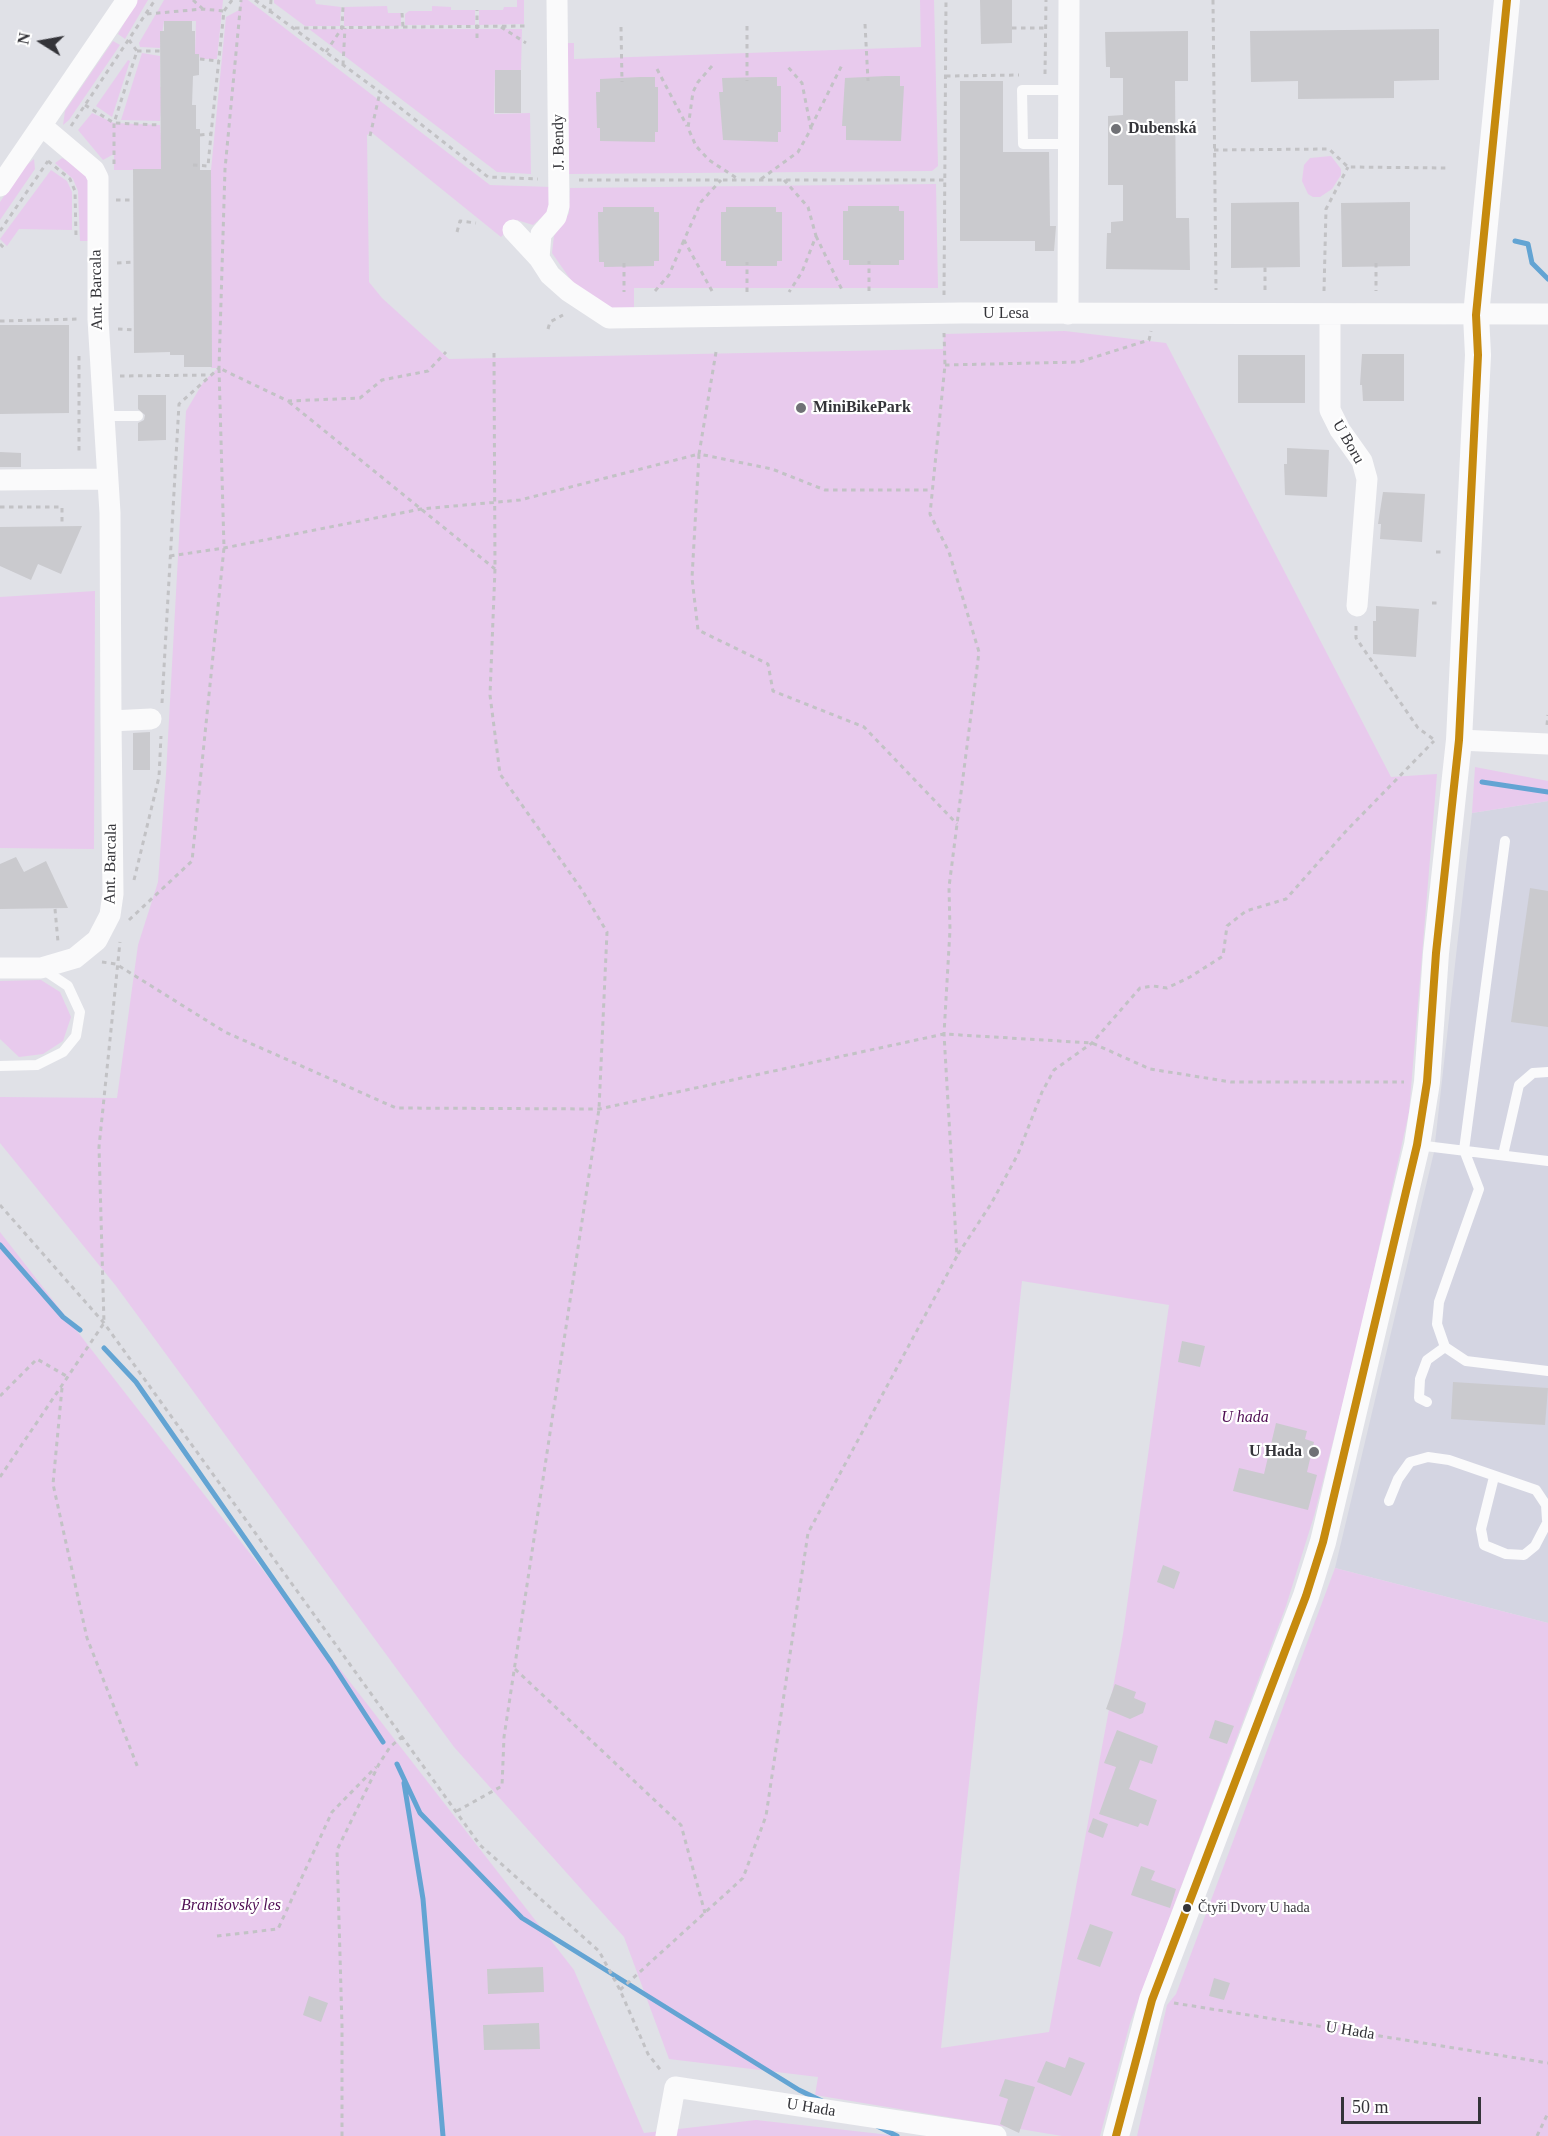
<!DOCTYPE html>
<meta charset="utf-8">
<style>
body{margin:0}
#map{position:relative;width:1548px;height:2136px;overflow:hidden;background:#e0e1e7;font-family:"Times New Roman",serif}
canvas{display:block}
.north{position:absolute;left:12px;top:12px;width:60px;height:60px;-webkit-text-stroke:4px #fff;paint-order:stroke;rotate:281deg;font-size:16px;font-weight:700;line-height:24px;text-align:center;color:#343439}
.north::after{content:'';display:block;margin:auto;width:21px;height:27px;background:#343439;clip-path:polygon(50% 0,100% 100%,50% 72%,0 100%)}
.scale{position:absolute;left:1341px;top:2097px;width:140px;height:27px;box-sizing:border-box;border:3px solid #343439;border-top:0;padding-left:8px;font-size:18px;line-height:21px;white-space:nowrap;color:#343439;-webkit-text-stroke:4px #fff;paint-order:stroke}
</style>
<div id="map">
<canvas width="1548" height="2136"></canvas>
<div class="north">N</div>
<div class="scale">50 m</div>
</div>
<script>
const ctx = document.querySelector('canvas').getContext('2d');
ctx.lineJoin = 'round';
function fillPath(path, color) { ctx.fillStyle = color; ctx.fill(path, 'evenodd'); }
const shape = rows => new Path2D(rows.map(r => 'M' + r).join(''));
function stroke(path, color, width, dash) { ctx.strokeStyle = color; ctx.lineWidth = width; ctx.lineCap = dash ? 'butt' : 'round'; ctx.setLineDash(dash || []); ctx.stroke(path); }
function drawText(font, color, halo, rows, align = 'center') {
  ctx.font = font + ' "Times New Roman",serif'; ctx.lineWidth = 4.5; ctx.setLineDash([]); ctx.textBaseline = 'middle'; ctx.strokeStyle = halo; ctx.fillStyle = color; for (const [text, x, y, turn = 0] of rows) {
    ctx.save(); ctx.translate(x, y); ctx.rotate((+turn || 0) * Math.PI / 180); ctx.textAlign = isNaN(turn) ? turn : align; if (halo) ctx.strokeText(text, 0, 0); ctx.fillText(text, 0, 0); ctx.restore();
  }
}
fillPath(shape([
 [1548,801,1548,1623,1335,1568,1434,1152,1472,813]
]), '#d4d5e2');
fillPath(shape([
 [137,0,148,0,125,39,118,34],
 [164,0,223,0,217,59,200,59,199,54,195,54,196,21,164,21,160,48,140,47,139,43],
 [241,0,248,0,490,185,551,187,549,211,533,225,517,220,501,237,371,132,367,135,369,282,382,298,449,359,943,349,944,334,1065,331,1166,343,1391,777,1437,774,1409,1112,1356,1351,1314,1516,1286,1606,1130,2023,1100,2136,1062,2136,815,2095,818,2077,669,2059,624,1937,454,1747,116,1286,0,1143,0,1097,117,1098,138,945,158,882,166,774,186,411,204,381,218,368,211,368,211,170,226,17,239,10],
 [1022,1281,1169,1305,1123,1634,1049,2032,941,2048],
 [274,0,315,0,316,4,341,7,340,26,305,26,274,3],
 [517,0,524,0,524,24,479,25,479,10,503,10,504,7,517,7],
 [920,0,934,0,938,166,932,171,568,174,564,43,574,43,574,59,921,47],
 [387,6,388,13,401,13,401,26,344,26,344,7],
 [432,6,451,7,451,10,475,10,475,25,405,25,405,14,409,11,432,11],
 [309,29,522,29,521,70,495,70,494,114,530,113,531,174,497,172],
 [113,41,120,45,69,120,63,125,65,111],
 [142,53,160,56,160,87,163,87,160,121,121,120],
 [128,60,130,61,112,117,96,106],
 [92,113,114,123,160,125,164,170,114,170,114,154,103,160,78,130],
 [1331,156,1341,169,1341,175,1332,189,1320,197,1313,197,1308,194,1302,181,1304,165,1310,158],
 [62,158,82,169,89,177,91,241,80,241,78,191,73,179,55,163],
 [34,159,35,169,0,220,0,202,23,168],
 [51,170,67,181,72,192,72,230,19,229,7,246,0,239],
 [936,184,938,288,634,288,634,313,600,307,580,293,552,253,554,236,569,213,570,188],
 [95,591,94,849,0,848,0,597],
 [1475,767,1548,781,1548,801,1472,813],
 [41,980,60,992,71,1017,63,1041,43,1054,19,1057,0,1039,0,981],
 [0,1232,574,1970,644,2133,756,2120,899,2136,0,2136],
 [1335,1568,1548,1623,1548,2136,1137,2136,1167,2005,1176,1994]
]), '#e8caed');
stroke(shape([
 [1515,241,1528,244,1532,263,1548,279],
 [1482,782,1548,792],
 [0,1245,63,1317,80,1330],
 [104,1348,136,1382,331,1662,383,1742],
 [397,1764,420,1813,522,1918,799,2090,822,2101],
 [404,1783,423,1899,443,2136],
 [877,2126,897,2136]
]), '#63a4d3', 5);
fillPath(shape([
 [980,0,1012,0,1012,43,981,44],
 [164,21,192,21,192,31,195,31,195,54,199,54,199,75,193,76,192,105,196,105,196,129,200,129,200,170,211,170,212,367,184,367,184,355,170,355,170,352,134,353,133,169,161,169,160,31,164,31],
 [1439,29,1439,80,1394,81,1394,98,1298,99,1298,81,1251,82,1250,31],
 [1188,31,1188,81,1175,81,1176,218,1189,218,1190,270,1106,269,1107,233,1111,233,1111,222,1123,221,1123,185,1108,185,1108,116,1123,115,1123,78,1110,78,1110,67,1106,67,1105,32],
 [495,70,521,70,521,113,495,113],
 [886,76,900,76,900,86,904,86,901,141,846,140,846,126,842,126,845,78],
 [640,77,655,77,655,87,658,87,658,132,655,132,655,142,600,141,600,128,597,128,596,92,600,92,600,79],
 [763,77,777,77,777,86,781,86,781,132,778,132,778,142,723,140,719,92,723,92,722,78],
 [960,81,1003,81,1003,152,1049,152,1050,226,1056,226,1054,251,1035,251,1035,241,960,241],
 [1299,202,1300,267,1231,268,1231,203],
 [1410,202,1410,266,1342,267,1341,203],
 [848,206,899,206,899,211,904,211,904,260,899,260,899,265,849,265,849,260,843,260,843,211,848,211],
 [603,207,654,207,654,212,659,212,659,261,654,261,654,266,604,267,604,262,599,262,598,212,603,212],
 [726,207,776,207,776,212,782,212,782,261,777,261,777,266,726,266,726,261,721,261,721,212,726,212],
 [0,325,69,325,69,413,0,414],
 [1362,354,1404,354,1404,401,1363,401,1362,385,1360,385],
 [1238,355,1305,355,1305,403,1238,403],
 [138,395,166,395,166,440,138,441,138,423,144,420,145,415,138,409],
 [1287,448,1329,450,1327,497,1285,495,1284,464,1287,464],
 [0,452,21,453,21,467,0,467],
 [1383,492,1425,494,1422,542,1380,539,1381,524,1378,524],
 [82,526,61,574,38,564,31,580,0,566,0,527],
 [1376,606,1419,609,1416,657,1373,654,1373,621,1376,621],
 [150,732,150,770,133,770,133,733],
 [16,857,24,872,46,861,68,908,0,909,0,864],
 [1530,888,1548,891,1548,1027,1511,1022],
 [1182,1341,1205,1346,1200,1367,1178,1362],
 [1453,1382,1548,1388,1545,1425,1451,1419],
 [1276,1423,1307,1431,1305,1439,1314,1442,1307,1472,1317,1475,1308,1510,1233,1491,1239,1468,1264,1474],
 [1163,1565,1180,1572,1174,1589,1157,1582],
 [1115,1684,1136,1692,1134,1698,1146,1703,1143,1713,1130,1719,1106,1709],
 [1215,1720,1234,1726,1227,1744,1209,1738],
 [1117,1730,1158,1746,1152,1764,1140,1760,1129,1789,1157,1800,1148,1826,1140,1823,1138,1827,1099,1814,1116,1767,1104,1763],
 [1093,1818,1108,1824,1103,1838,1088,1832],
 [1141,1866,1155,1871,1151,1880,1176,1889,1170,1908,1131,1895],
 [1090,1924,1113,1932,1100,1967,1077,1959],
 [543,1967,544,1992,488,1994,487,1969],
 [1214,1978,1230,1983,1224,2000,1209,1996],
 [309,1996,328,2003,321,2022,303,2015],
 [539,2023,540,2049,484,2050,483,2025],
 [1069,2057,1085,2063,1071,2096,1037,2082,1046,2061,1065,2068],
 [1005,2079,1035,2087,1019,2133,1000,2124,1008,2099,999,2096]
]), '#cacace');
stroke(shape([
 [193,0,203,9],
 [255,0,380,92,488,177,538,179],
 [1213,0,1216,290],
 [270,13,271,0],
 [402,13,403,27],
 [147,14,203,9,224,11],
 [865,24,868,81],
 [747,26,747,81],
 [501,27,526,43],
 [621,27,622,82],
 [295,28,526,26],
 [1012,28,1045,28],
 [477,38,477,10],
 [137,51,160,51],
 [326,52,342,28,343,7],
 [200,59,219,61],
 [343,65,345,28],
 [712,66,698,82,693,92,688,128,696,146,709,160,738,179],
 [657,69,687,126],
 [1045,74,1046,0],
 [946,76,1019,75],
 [85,105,114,123,160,125],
 [71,126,155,0],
 [811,127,842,65],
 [200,135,211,134,224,11,232,0],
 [370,136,380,92],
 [1214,150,1329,149,1348,167,1447,168],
 [48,161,70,179,75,191,76,236],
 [114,164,114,123,137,51,129,40],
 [193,165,208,166,211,134],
 [761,179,798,152,811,129,802,83,787,66],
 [579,180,946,180],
 [784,180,808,207,816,236,802,272,789,292],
 [116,200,133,200],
 [0,231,48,161],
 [457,232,460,221,476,223],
 [816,236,843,292],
 [0,244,5,249],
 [117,263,133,262],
 [624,263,624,292],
 [1376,263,1376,291],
 [1265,290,1265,263],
 [655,291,669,275,684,240],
 [712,291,684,240,701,202,721,180],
 [869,291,869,261],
 [1324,291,1326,209,1348,167],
 [747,292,747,262],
 [944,295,946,0],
 [0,321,79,319],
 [118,329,134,330],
 [548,329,550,322,563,315],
 [716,352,699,454,772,469,825,490,932,490],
 [79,356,79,453],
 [945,365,1079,362,1149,340,1151,331],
 [120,376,209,375],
 [289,402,495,569],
 [0,507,62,507,62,526],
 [1436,552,1444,552],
 [170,556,224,548,421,509,520,500,699,454,692,578,698,630,768,664,773,691,864,727,957,824],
 [1432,603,1440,603],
 [1356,626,1356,638,1418,728,1436,741],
 [162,703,179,404,219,368,225,169,241,0],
 [1547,725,1548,715],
 [134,880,159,777,161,736],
 [55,909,58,942],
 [129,920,192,861,224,548,219,368,288,401,360,398,382,380,428,371,446,352],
 [102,962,116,964,225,1032,396,1108,599,1109,944,1034,1092,1043,1150,1069,1231,1082,1404,1082],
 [0,1205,104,1323,480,1845,599,1951,620,1990,648,2054,662,2072],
 [958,1254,991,1204,1018,1154,1042,1092,1054,1070,1092,1043,1140,988,1153,986,1167,988,1190,977,1223,956,1227,926,1246,911,1286,899,1347,830,1434,741],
 [62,1388,53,1484,87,1638,138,1768],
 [0,1396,37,1359,68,1377],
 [0,1477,104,1323,99,1147,120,942],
 [515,1669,681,1825,705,1913],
 [457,1811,502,1786,504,1737,599,1109,607,932,582,890,500,774,490,695,495,569,494,353],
 [217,1936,278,1929,332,1812,376,1767],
 [620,1990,743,1878,766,1816,808,1533,957,1256,944,1034,950,930,949,887,979,652,949,552,930,514,945,365,944,333],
 [1174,2003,1548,2063],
 [342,2136,342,2026,337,1850,379,1764,390,1747,403,1736],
 [1537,2136,1548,2113]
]), '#c2c2c5', 3, [4.5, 4.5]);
stroke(shape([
 [1069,144,1023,144,1022,90,1069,90],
 [103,416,138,416],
 [1505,841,1464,1150,1479,1189,1439,1302,1437,1324,1445,1347,1466,1361,1548,1371],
 [0,1066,37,1065,63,1052,76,1036,80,1012,68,986,41,968],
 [1417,1145,1548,1161],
 [1503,1155,1519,1085,1533,1073,1548,1072],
 [1427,1402,1419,1398,1420,1379,1427,1360,1445,1347],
 [1494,1477,1481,1529,1484,1545,1506,1554,1524,1555,1535,1546,1548,1521],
 [1389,1501,1398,1479,1410,1462,1428,1457,1449,1460,1536,1490,1546,1505,1547,1520]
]), '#fafafb', 10);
stroke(shape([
 [557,0,559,206,556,217,541,234,539,258,550,275,568,291,609,318,962,313,1548,314],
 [42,126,94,170,98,178,98,319,110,513,111,721,151,719],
 [0,186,127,0],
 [513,230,539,258],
 [1068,314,1069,0],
 [1330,314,1330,410,1340,430,1362,461,1367,479,1357,606],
 [0,480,107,479],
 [1459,740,1548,744],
 [0,968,41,968,75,958,97,940,110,915,113,894,111,721],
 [666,2136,675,2087,996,2136]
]), '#fafafb', 21);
stroke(shape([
 [1116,2136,1152,2000,1306,1596,1323,1542,1417,1145,1427,1082,1436,953,1459,740,1478,355,1476,315,1507,0]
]), '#fafafb', 26);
stroke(shape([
 [1116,2136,1152,2000,1306,1596,1323,1542,1417,1145,1427,1082,1436,953,1459,740,1478,355,1476,315,1507,0]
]), '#c68a0e', 8);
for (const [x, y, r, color] of [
 [1116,129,6,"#707176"],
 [801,408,6,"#707176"],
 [1314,1452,6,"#707176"],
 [1187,1908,5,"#343439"]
]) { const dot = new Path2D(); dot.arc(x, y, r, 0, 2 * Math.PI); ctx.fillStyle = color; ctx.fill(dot); stroke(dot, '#fff', 2); }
drawText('14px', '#343439', '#fff', [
 ["Čtyři Dvory U hada",1198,1908]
], 'left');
drawText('bold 16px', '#343439', '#fff', [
 ["Dubenská",1128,129],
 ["MiniBikePark",813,408],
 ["U Hada",1302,1452,"right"]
], 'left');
drawText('16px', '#343439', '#fff', [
 ["J. Bendy",559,142,-91],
 ["Ant. Barcala",97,290,-91],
 ["U Lesa",1006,314],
 ["U Boru",1348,442,60],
 ["Ant. Barcala",111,864,-89],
 ["U Hada",1350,2031,9],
 ["U Hada",811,2108,9]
]);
drawText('italic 16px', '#4f0f54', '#fff', [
 ["U hada",1245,1418],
 ["Branišovský les",231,1906]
]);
</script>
